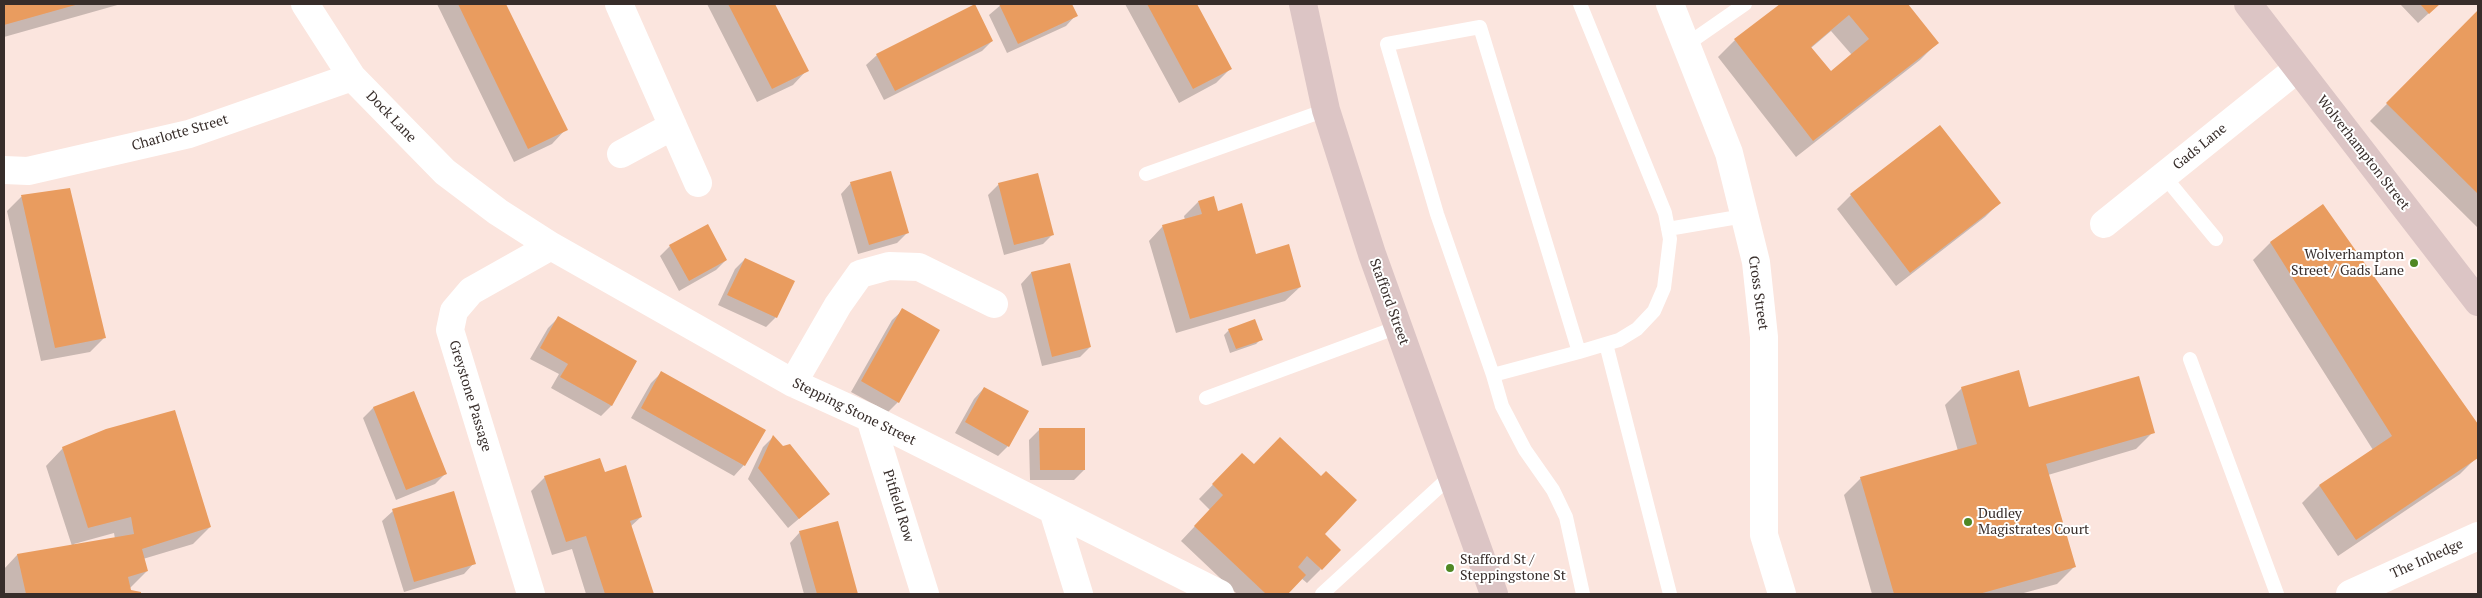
<!DOCTYPE html>
<style>
body{margin:0}
#map{position:relative;width:2482px;height:598px;overflow:hidden;background:#fbe5de;font-family:"PT Serif",serif}
canvas{display:block}
.frame{position:absolute;inset:0;border:5px solid #372d2a;pointer-events:none}
</style>
<div id="map">
<canvas width="2482" height="598"></canvas>
<div class="frame"></div>
</div>
<script>
const ctx = document.querySelector('canvas').getContext('2d');
ctx.lineJoin = 'round';
function fillPath(path, color) { ctx.fillStyle = color; ctx.fill(path, 'evenodd'); }
const shape = rows => new Path2D(rows.map(r => 'M' + r).join(''));
function stroke(path, color, width, dash) { ctx.strokeStyle = color; ctx.lineWidth = width; ctx.lineCap = dash ? 'butt' : 'round'; ctx.setLineDash(dash || []); ctx.stroke(path); }
function drawText(font, color, halo, rows, align = 'center') {
  ctx.font = font + ' "PT Serif",serif'; ctx.lineWidth = 4; ctx.setLineDash([]); ctx.textBaseline = 'middle'; ctx.strokeStyle = halo; ctx.fillStyle = color; for (const [text, x, y, turn = 0] of rows) {
    ctx.save(); ctx.translate(x, y); ctx.rotate((+turn || 0) * Math.PI / 180); ctx.textAlign = isNaN(turn) ? turn : align; if (halo) ctx.strokeText(text, 0, 0); ctx.fillText(text, 0, 0); ctx.restore();
  }
}
fillPath(shape([
 [4,4,121,4,4,37],
 [437,4,505,4,566,129,552,144,514,162],
 [707,4,773,4,807,70,793,85,757,102],
 [1002,4,1071,4,1076,15,1066,26,1007,53,989,15],
 [1125,4,1196,4,1230,69,1216,83,1179,103],
 [1782,4,1907,4,1937,43,1920,60,1796,157,1718,57,1735,40],
 [1831,31,1852,55,1831,72,1811,48],
 [2400,4,2439,4,2418,23],
 [974,6,992,41,982,51,884,100,866,65,877,55],
 [2478,12,2478,228,2370,121],
 [851,183,907,233,897,243,858,254,841,194],
 [999,184,1053,234,1043,244,1004,255,988,195],
 [70,190,104,338,90,352,41,361,7,211,21,197],
 [1851,195,1999,203,1985,217,1896,286,1837,209],
 [1198,202,1217,212,1255,255,1300,287,1285,301,1176,333,1149,241,1163,226,1185,220,1184,216],
 [2323,205,2477,457,2460,474,2338,556,2302,503,2319,486,2373,450,2253,260,2270,243],
 [670,246,726,260,716,270,679,291,660,256],
 [745,259,776,317,766,327,718,305,735,269],
 [1069,264,1090,347,1080,357,1042,366,1021,284,1031,273],
 [903,310,898,402,888,412,851,392,892,320],
 [558,318,636,362,611,406,601,416,551,388,559,374,530,359,548,328],
 [1229,330,1261,339,1256,344,1230,353,1224,335],
 [661,373,744,465,734,476,631,418,651,383],
 [984,388,1008,446,998,456,955,433,974,399],
 [1962,388,2028,408,2153,432,2136,449,2048,475,2074,567,2057,584,2020,594,1872,594,1844,495,1861,478,1958,451,1945,405],
 [414,392,445,474,435,484,396,500,363,418,373,408],
 [1040,429,1084,470,1074,480,1030,480,1029,440],
 [773,437,828,494,788,528,748,479,763,447],
 [63,448,210,527,193,544,143,559,147,571,130,588,130,591,140,594,5,594,4,569,17,555,72,546,46,466],
 [114,533,115,539,75,546,74,544],
 [1228,469,1321,569,1307,583,1301,578,1286,594,1237,594,1181,541,1210,510,1199,499],
 [604,474,641,517,630,527,652,594,586,594,572,549,552,555,531,491,545,477],
 [393,511,474,563,464,574,404,592,382,521],
 [837,522,857,594,804,594,790,543,800,532]
]), '#0003');
fillPath(shape([
 [4,4,79,4,4,25],
 [458,4,506,4,568,130,528,149],
 [728,4,775,4,809,71,772,89],
 [975,4,993,41,895,91,876,54],
 [999,4,1072,4,1078,16,1018,44],
 [1147,4,1197,4,1232,69,1193,89],
 [1780,4,1908,4,1939,43,1813,141,1734,39],
 [1849,15,1869,39,1831,71,1811,47],
 [2420,4,2440,4,2429,14],
 [2478,10,2478,194,2386,103],
 [1940,125,2001,203,1910,273,1850,194],
 [891,171,909,233,869,245,850,182],
 [1038,173,1054,235,1014,245,998,183],
 [70,188,106,338,55,348,21,195],
 [1214,196,1218,211,1242,203,1256,254,1289,244,1301,287,1190,319,1162,225,1202,214,1198,201],
 [2323,204,2478,424,2478,458,2356,540,2319,485,2392,436,2270,242],
 [708,224,727,260,689,281,669,245],
 [745,258,795,281,777,318,727,295],
 [1070,263,1091,347,1052,357,1031,272],
 [902,308,940,330,899,403,861,381],
 [558,316,637,361,612,406,560,377,568,364,540,348],
 [1255,319,1263,340,1236,349,1228,329],
 [2019,370,2029,407,2139,376,2155,433,2046,464,2076,567,1979,594,1894,594,1860,477,1977,444,1961,387],
 [661,371,766,430,745,466,641,408],
 [984,387,1029,411,1009,447,965,422],
 [414,391,447,474,406,490,373,407],
 [175,410,211,527,142,549,148,571,128,577,131,590,141,592,141,594,26,594,17,554,134,534,131,517,88,528,62,447,106,429],
 [1039,428,1085,428,1085,470,1040,470],
 [773,435,783,446,790,444,830,494,799,519,758,468],
 [1280,437,1321,476,1326,471,1357,500,1325,534,1341,550,1322,570,1307,556,1298,567,1306,575,1288,594,1266,594,1194,526,1223,495,1212,484,1242,453,1254,464],
 [600,458,605,472,626,465,642,517,630,521,654,594,605,594,586,536,566,542,544,476],
 [454,491,476,564,414,582,392,509],
 [838,521,858,594,817,594,799,531]
]), '#e99c5f');
stroke(shape([
 [1686,45,1745,4],
 [1146,174,1326,110],
 [2164,176,2216,239],
 [1668,229,1744,216],
 [1606,344,1670,594],
 [1579,352,1480,27,1387,44,1437,214,1493,375,1579,352,1619,340,1637,329,1654,311,1664,288,1670,239,1665,213,1580,4],
 [2190,359,2277,594],
 [1493,375,1502,406,1525,450,1553,490,1566,517,1583,594],
 [1206,398,1398,327],
 [1322,594,1451,476]
]), '#fff', 14);
stroke(shape([
 [305,4,352,77,445,172,498,212,551,246,793,383,870,418,1220,594],
 [619,4,698,183],
 [1670,4,1729,153,1756,262,1764,337,1764,535,1782,594],
 [621,154,673,126],
 [4,170,28,171,189,134,352,77],
 [2104,224,2297,69],
 [793,383,838,305,860,274,889,266,919,267,994,304],
 [870,418,925,594],
 [1053,510,1079,594],
 [531,594,450,330,454,311,471,291,551,246],
 [2350,594,2478,536]
]), '#fff', 28);
stroke(shape([
 [1303,4,1326,110,1372,254,1494,594],
 [2248,4,2478,302]
]), '#dcc5c5', 28);
for (const [x, y, r, color] of [
 [2414,263,5,"#4f8824"],
 [1968,522,5,"#4f8824"],
 [1450,568,5,"#4f8824"]
]) { const dot = new Path2D(); dot.arc(x, y, r, 0, 2 * Math.PI); ctx.fillStyle = color; ctx.fill(dot); stroke(dot, '#fff', 2); }
drawText('14px', '#372d2a', '#fff', [
 ["Dock Lane",391,117,46],
 ["Charlotte Street",180,133,-16],
 ["Gads Lane",2200,147,-39],
 ["Wolverhampton Street",2363,153,52],
 ["Cross Street",1758,293,82],
 ["Stafford Street",1389,302,70],
 ["Greystone Passage",470,396,73],
 ["Stepping Stone Street",854,412,26],
 ["Pitfield Row",898,506,73],
 ["The Inhedge",2427,559,-24]
]);
drawText('14px', '#372d2a', '#fff', [
 ["Wolverhampton",2404,255,"right"],
 ["Street / Gads Lane",2404,271,"right"],
 ["Dudley",1978,514],
 ["Magistrates Court",1978,530],
 ["Stafford St /",1460,560],
 ["Steppingstone St",1460,576]
], 'left');
</script>
